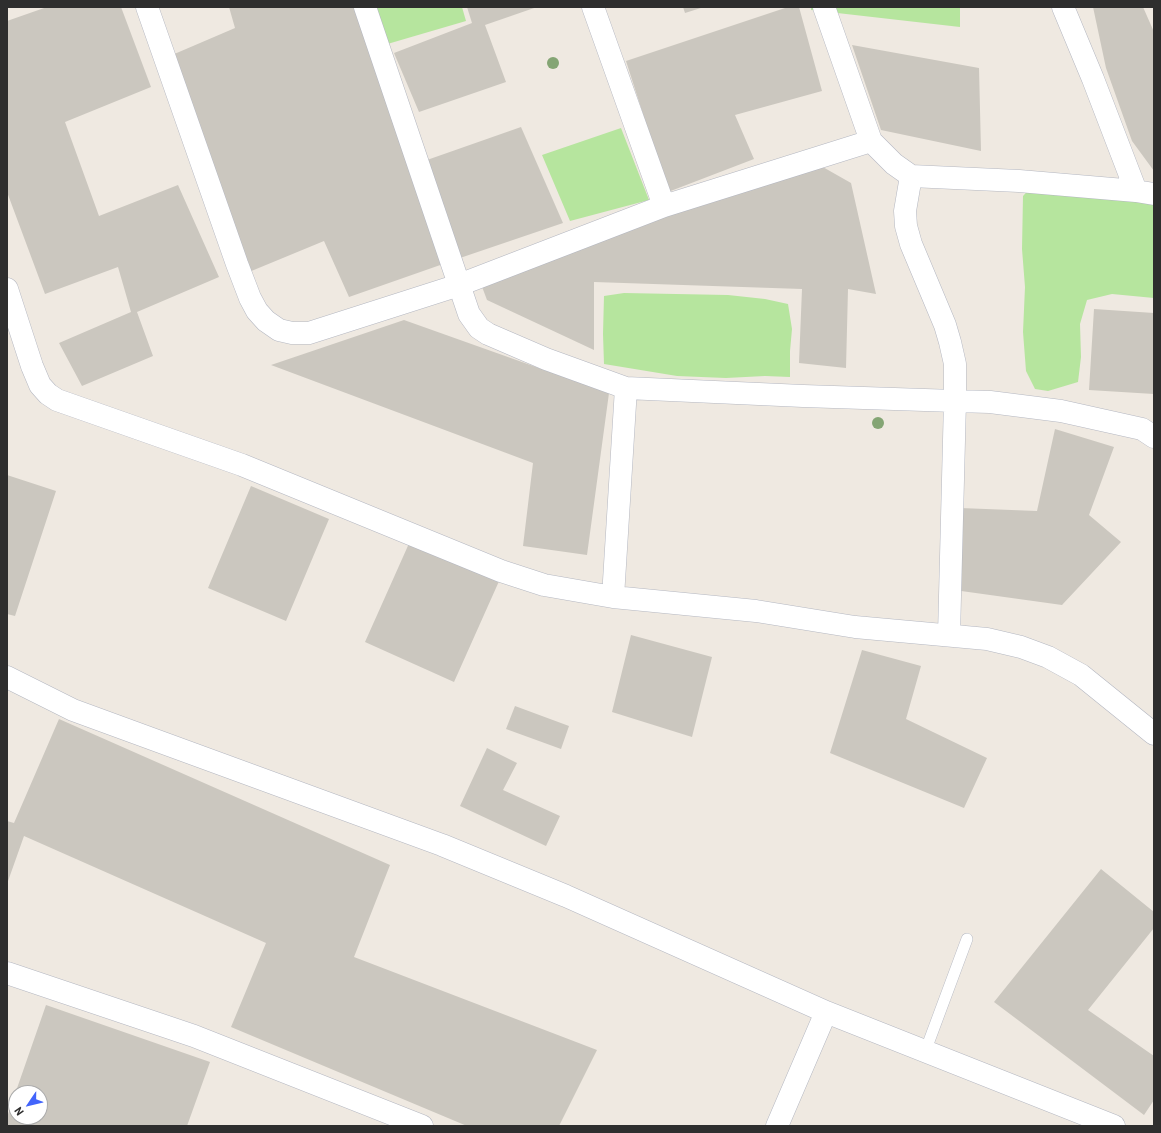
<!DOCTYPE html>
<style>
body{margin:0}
#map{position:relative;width:1161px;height:1133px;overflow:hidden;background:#efe9e1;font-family:Barlow,sans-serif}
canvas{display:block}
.frame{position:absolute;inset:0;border:8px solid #2e2e2e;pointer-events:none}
.north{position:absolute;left:8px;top:1085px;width:40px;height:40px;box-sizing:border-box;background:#fff;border:1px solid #ababab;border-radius:50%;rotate:235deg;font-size:11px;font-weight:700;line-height:16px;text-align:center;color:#2e2e2e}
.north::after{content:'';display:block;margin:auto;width:14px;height:18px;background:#4264fb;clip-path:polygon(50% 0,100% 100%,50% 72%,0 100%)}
</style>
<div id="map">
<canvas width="1161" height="1133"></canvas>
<div class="frame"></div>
<div class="north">N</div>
</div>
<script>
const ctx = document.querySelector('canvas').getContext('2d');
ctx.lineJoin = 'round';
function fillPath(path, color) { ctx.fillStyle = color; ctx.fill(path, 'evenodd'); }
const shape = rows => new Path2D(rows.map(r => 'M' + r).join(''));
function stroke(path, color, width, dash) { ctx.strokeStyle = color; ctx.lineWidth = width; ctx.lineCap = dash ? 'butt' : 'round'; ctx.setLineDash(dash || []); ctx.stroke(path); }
fillPath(shape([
 [371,7,462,7,466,21,384,45],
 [811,7,960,7,960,27,811,10],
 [621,128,649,200,570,221,542,155],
 [1036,182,1154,204,1154,298,1112,294,1087,300,1080,324,1081,357,1078,382,1048,391,1035,389,1026,371,1023,332,1025,287,1022,249,1023,196],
 [624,293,728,295,765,299,788,304,792,329,790,351,790,377,765,376,726,378,677,376,604,364,603,334,604,296]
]), '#b6e59e');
fillPath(shape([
 [47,7,121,7,151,87,65,122,99,216,178,185,219,277,137,312,153,356,82,386,59,343,131,312,118,267,45,294,7,192,7,21],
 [229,7,356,7,446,263,349,297,324,241,249,272,172,55,235,28],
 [467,7,537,7,485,25,506,82,419,112,394,53,472,23],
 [683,7,704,7,685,13],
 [788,7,799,7,822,91,735,115,754,159,668,192,626,61],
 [1093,7,1143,7,1154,32,1154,171,1132,141,1106,68],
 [852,45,979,68,981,151,881,130],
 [521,127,563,223,460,258,427,160],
 [814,162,851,183,876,294,848,289,846,368,799,363,802,289,594,282,594,350,487,300,481,284],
 [1094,309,1154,313,1154,394,1089,390],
 [404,320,609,393,587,555,523,546,533,463,271,365],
 [1055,429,1114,447,1089,515,1121,542,1062,605,954,590,960,508,1037,511],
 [7,475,56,491,15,616,7,614],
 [251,486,329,519,286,621,208,588],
 [411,539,500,579,454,682,365,642],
 [631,635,712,657,692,737,612,712],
 [862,650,921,666,906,719,987,758,964,808,830,753],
 [515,706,569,726,561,749,506,729],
 [59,719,390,865,354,957,597,1050,559,1126,467,1126,231,1027,266,943,24,836,7,884,7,821,14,823],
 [487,748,517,763,503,790,560,816,546,846,460,806],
 [1101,869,1154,912,1154,928,1088,1010,1154,1056,1154,1100,1144,1115,994,1002],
 [46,1005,210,1062,187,1126,7,1126,7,1117],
 [16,1093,40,1093,40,1117,16,1117]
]), '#cbc7bf');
const service = shape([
 [925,1052,967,939]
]);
const minor = shape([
 [147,7,237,264,250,298,257,311,266,321,279,330,292,333,309,333,459,285,664,206],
 [365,7,469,314,479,328,488,334,546,359,626,388,803,396,955,401,949,635],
 [593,7,664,206,871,141,894,164,911,176,1019,181,1136,191,1154,194],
 [824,7,871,141],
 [1063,7,1093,79,1136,191],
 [911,176,905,211,906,226,911,244,945,325,950,342,955,364,955,401,990,402,1061,411,1142,429,1154,437],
 [7,289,32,366,40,385,48,394,57,400,242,465,501,571,544,585,613,597,756,611,855,627,987,639,1021,647,1048,657,1081,675,1154,734],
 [613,597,626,388],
 [7,677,73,710,442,845,566,896,826,1012,1114,1126],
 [7,973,194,1036,422,1126],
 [777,1126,826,1012]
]);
stroke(service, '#b4b7c1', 12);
stroke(minor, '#b4b7c1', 23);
stroke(service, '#fff', 11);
stroke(minor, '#fff', 22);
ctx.fillStyle = '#84a574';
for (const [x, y] of [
 [553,63],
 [878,423]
]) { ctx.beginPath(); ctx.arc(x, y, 6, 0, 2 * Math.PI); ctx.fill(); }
</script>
